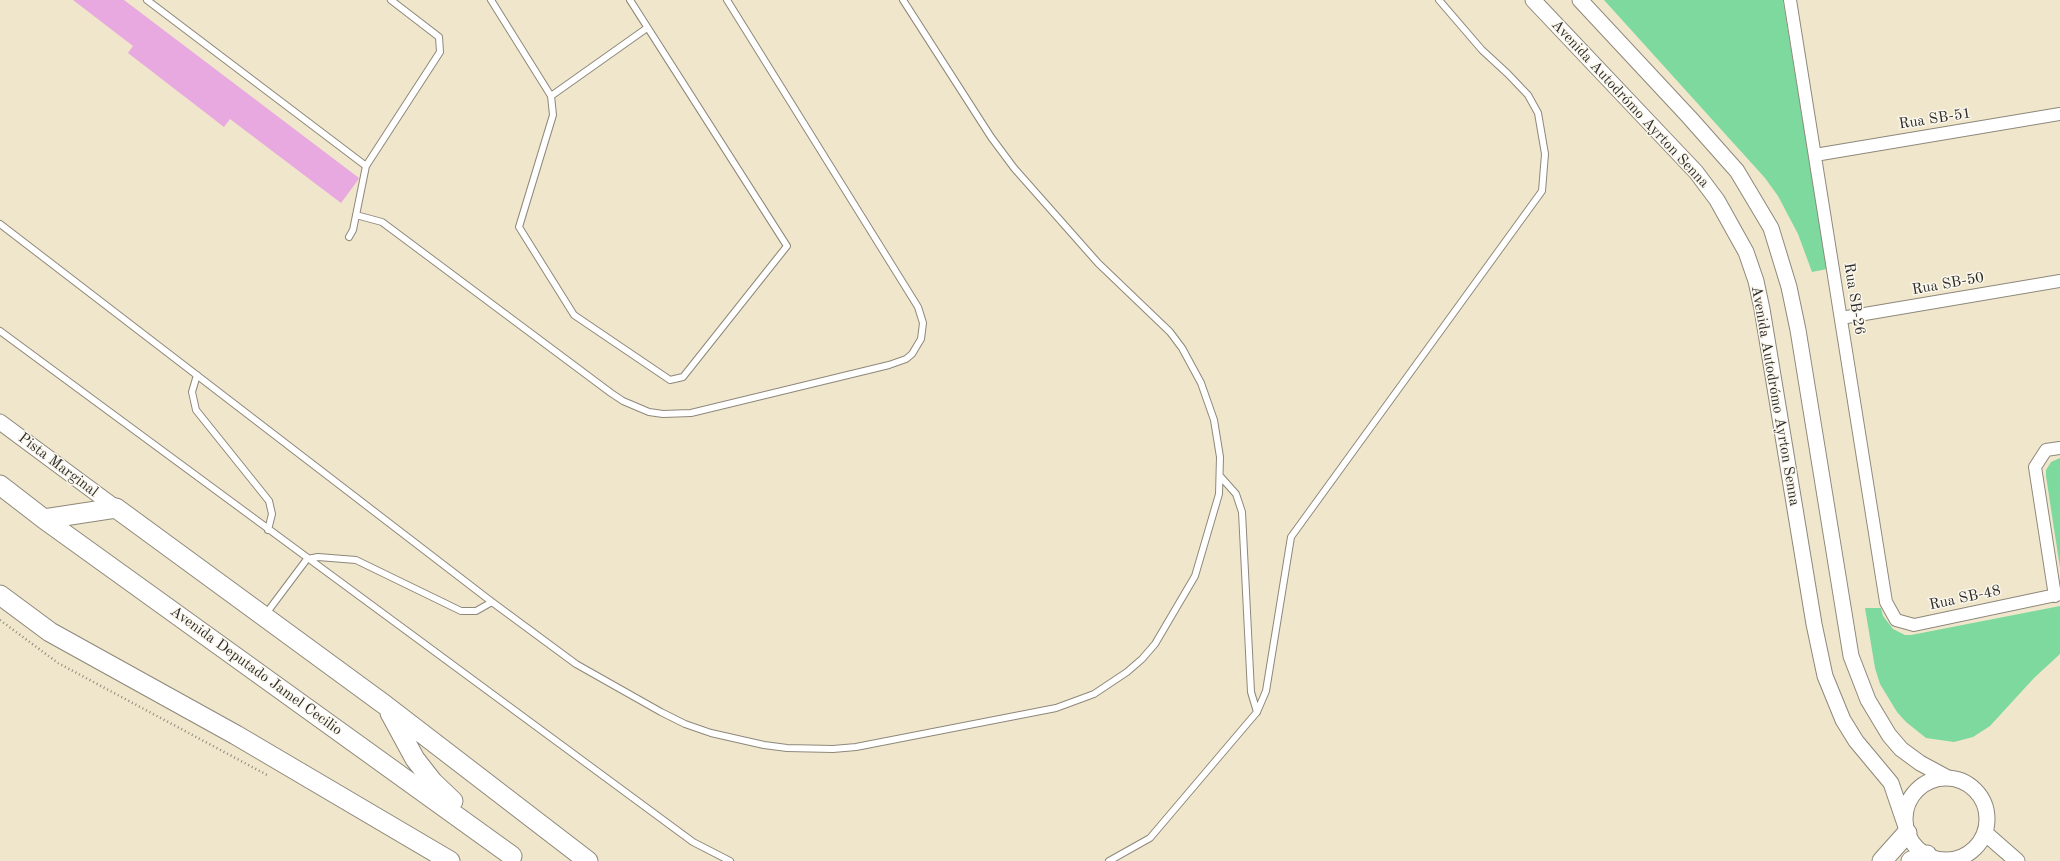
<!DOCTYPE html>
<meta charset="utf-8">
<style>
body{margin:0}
canvas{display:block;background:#f0e6cb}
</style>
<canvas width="2060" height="861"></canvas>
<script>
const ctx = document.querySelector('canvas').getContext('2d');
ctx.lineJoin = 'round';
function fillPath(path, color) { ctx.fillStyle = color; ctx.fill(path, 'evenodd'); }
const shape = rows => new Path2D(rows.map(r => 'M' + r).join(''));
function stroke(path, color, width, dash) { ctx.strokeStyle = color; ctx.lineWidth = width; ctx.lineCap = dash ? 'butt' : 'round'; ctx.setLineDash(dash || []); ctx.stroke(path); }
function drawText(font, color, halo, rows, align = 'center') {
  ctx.font = font + ' "Old Standard TT",serif'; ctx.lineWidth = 3; ctx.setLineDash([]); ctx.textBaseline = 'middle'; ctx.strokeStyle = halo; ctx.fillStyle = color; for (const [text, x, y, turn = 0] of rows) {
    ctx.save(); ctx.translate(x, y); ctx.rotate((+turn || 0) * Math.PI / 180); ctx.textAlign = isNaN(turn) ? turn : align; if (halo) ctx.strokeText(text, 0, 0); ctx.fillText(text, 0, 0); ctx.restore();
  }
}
fillPath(shape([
 [1604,0,1783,0,1827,269,1812,272,1798,234,1778,196,1765,178],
 [2060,458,2060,568,2046,476,2046,470,2051,462],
 [2060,606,2060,654,2034,678,1990,726,1973,737,1954,742,1926,738,1906,722,1897,712,1880,684,1875,668,1865,608,1881,608,1883,616,1893,629,1905,635,1911,635]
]), '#7ed99f');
fillPath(shape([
 [73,0,124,0,359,178,358,180,341,203,230,119,224,127,128,53,133,46]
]), '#e7a9e0');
const service = shape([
 [147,0,366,166,353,230,349,237],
 [491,0,551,96,553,115,519,227,574,315,670,380,683,377,787,246,630,0],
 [551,96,647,28],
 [366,166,440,52,439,37,391,0],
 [356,215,382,222,611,393,623,401,649,412,663,414,691,413,889,365,906,359,912,354,921,339,923,323,918,307,727,0],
 [0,224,492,602,576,664,661,712,685,724,711,733,764,745,787,748,833,749,856,747,1056,708,1094,694,1127,672,1142,659,1155,644,1195,576,1219,494,1220,457,1214,420,1201,383,1182,348,1170,332,1098,263,1014,168,991,137,903,0],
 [0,331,693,842,730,861],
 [197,375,192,392,196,410,269,501,272,514,268,530],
 [1220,476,1236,494,1242,512,1251,692,1257,712],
 [265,615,307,559,318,557,356,560,461,611,476,611,492,602],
 [1109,861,1150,838,1257,712,1266,691,1291,537,1542,191,1545,154,1538,113,1528,95,1508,74,1482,50,1439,0]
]);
const minor = shape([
 [1790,0,1886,602,1896,620,1914,625,2060,594],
 [1815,155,2060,114],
 [1841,318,2060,281],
 [2055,596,2035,467,2046,450,2060,448]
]);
const tertiary = shape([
 [1533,0,1696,172,1717,200,1746,252,1756,281,1762,309,1814,624,1825,676,1843,720,1856,741,1891,783,1905,824],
 [1580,0,1690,118,1737,171,1771,228,1789,287,1798,330,1851,656,1868,700,1889,735,1901,749,1920,763,1946,777],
 [0,422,116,508],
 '1905 819a41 41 0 1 1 82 0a41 41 0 1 1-82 0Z',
 [1985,833,2017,861]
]);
const trunk = shape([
 [0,485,44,519,512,856],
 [44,519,116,508,385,705,588,861],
 [0,595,50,632,236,735,450,861],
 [390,713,415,759,433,782,453,801],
 [1882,861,1907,833],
 [1911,861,1927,855]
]);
stroke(service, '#8e887b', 8);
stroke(minor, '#8e887b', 14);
stroke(tertiary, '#8e887b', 17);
stroke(trunk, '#8e887b', 21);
stroke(shape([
 [0,620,58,663,269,776]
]), '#8e887b', 2.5, [1, 3]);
stroke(service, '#fff', 6);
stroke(minor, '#fff', 12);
stroke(tertiary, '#fff', 15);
stroke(trunk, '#fff', 19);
drawText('15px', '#2b2b2b', '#fbf7ec', [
 ["Avenida Autodrómo Ayrton Senna",1630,104,47],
 ["Rua SB-51",1935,119,-9],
 ["Rua SB-50",1948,284,-10],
 ["Rua SB-26",1854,299,81],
 ["Avenida Autodrómo Ayrton Senna",1775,396,80],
 ["Pista Marginal",58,465,37],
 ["Rua SB-48",1965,598,-12],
 ["Avenida Deputado Jamel Cecilio",256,671,36]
]);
</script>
